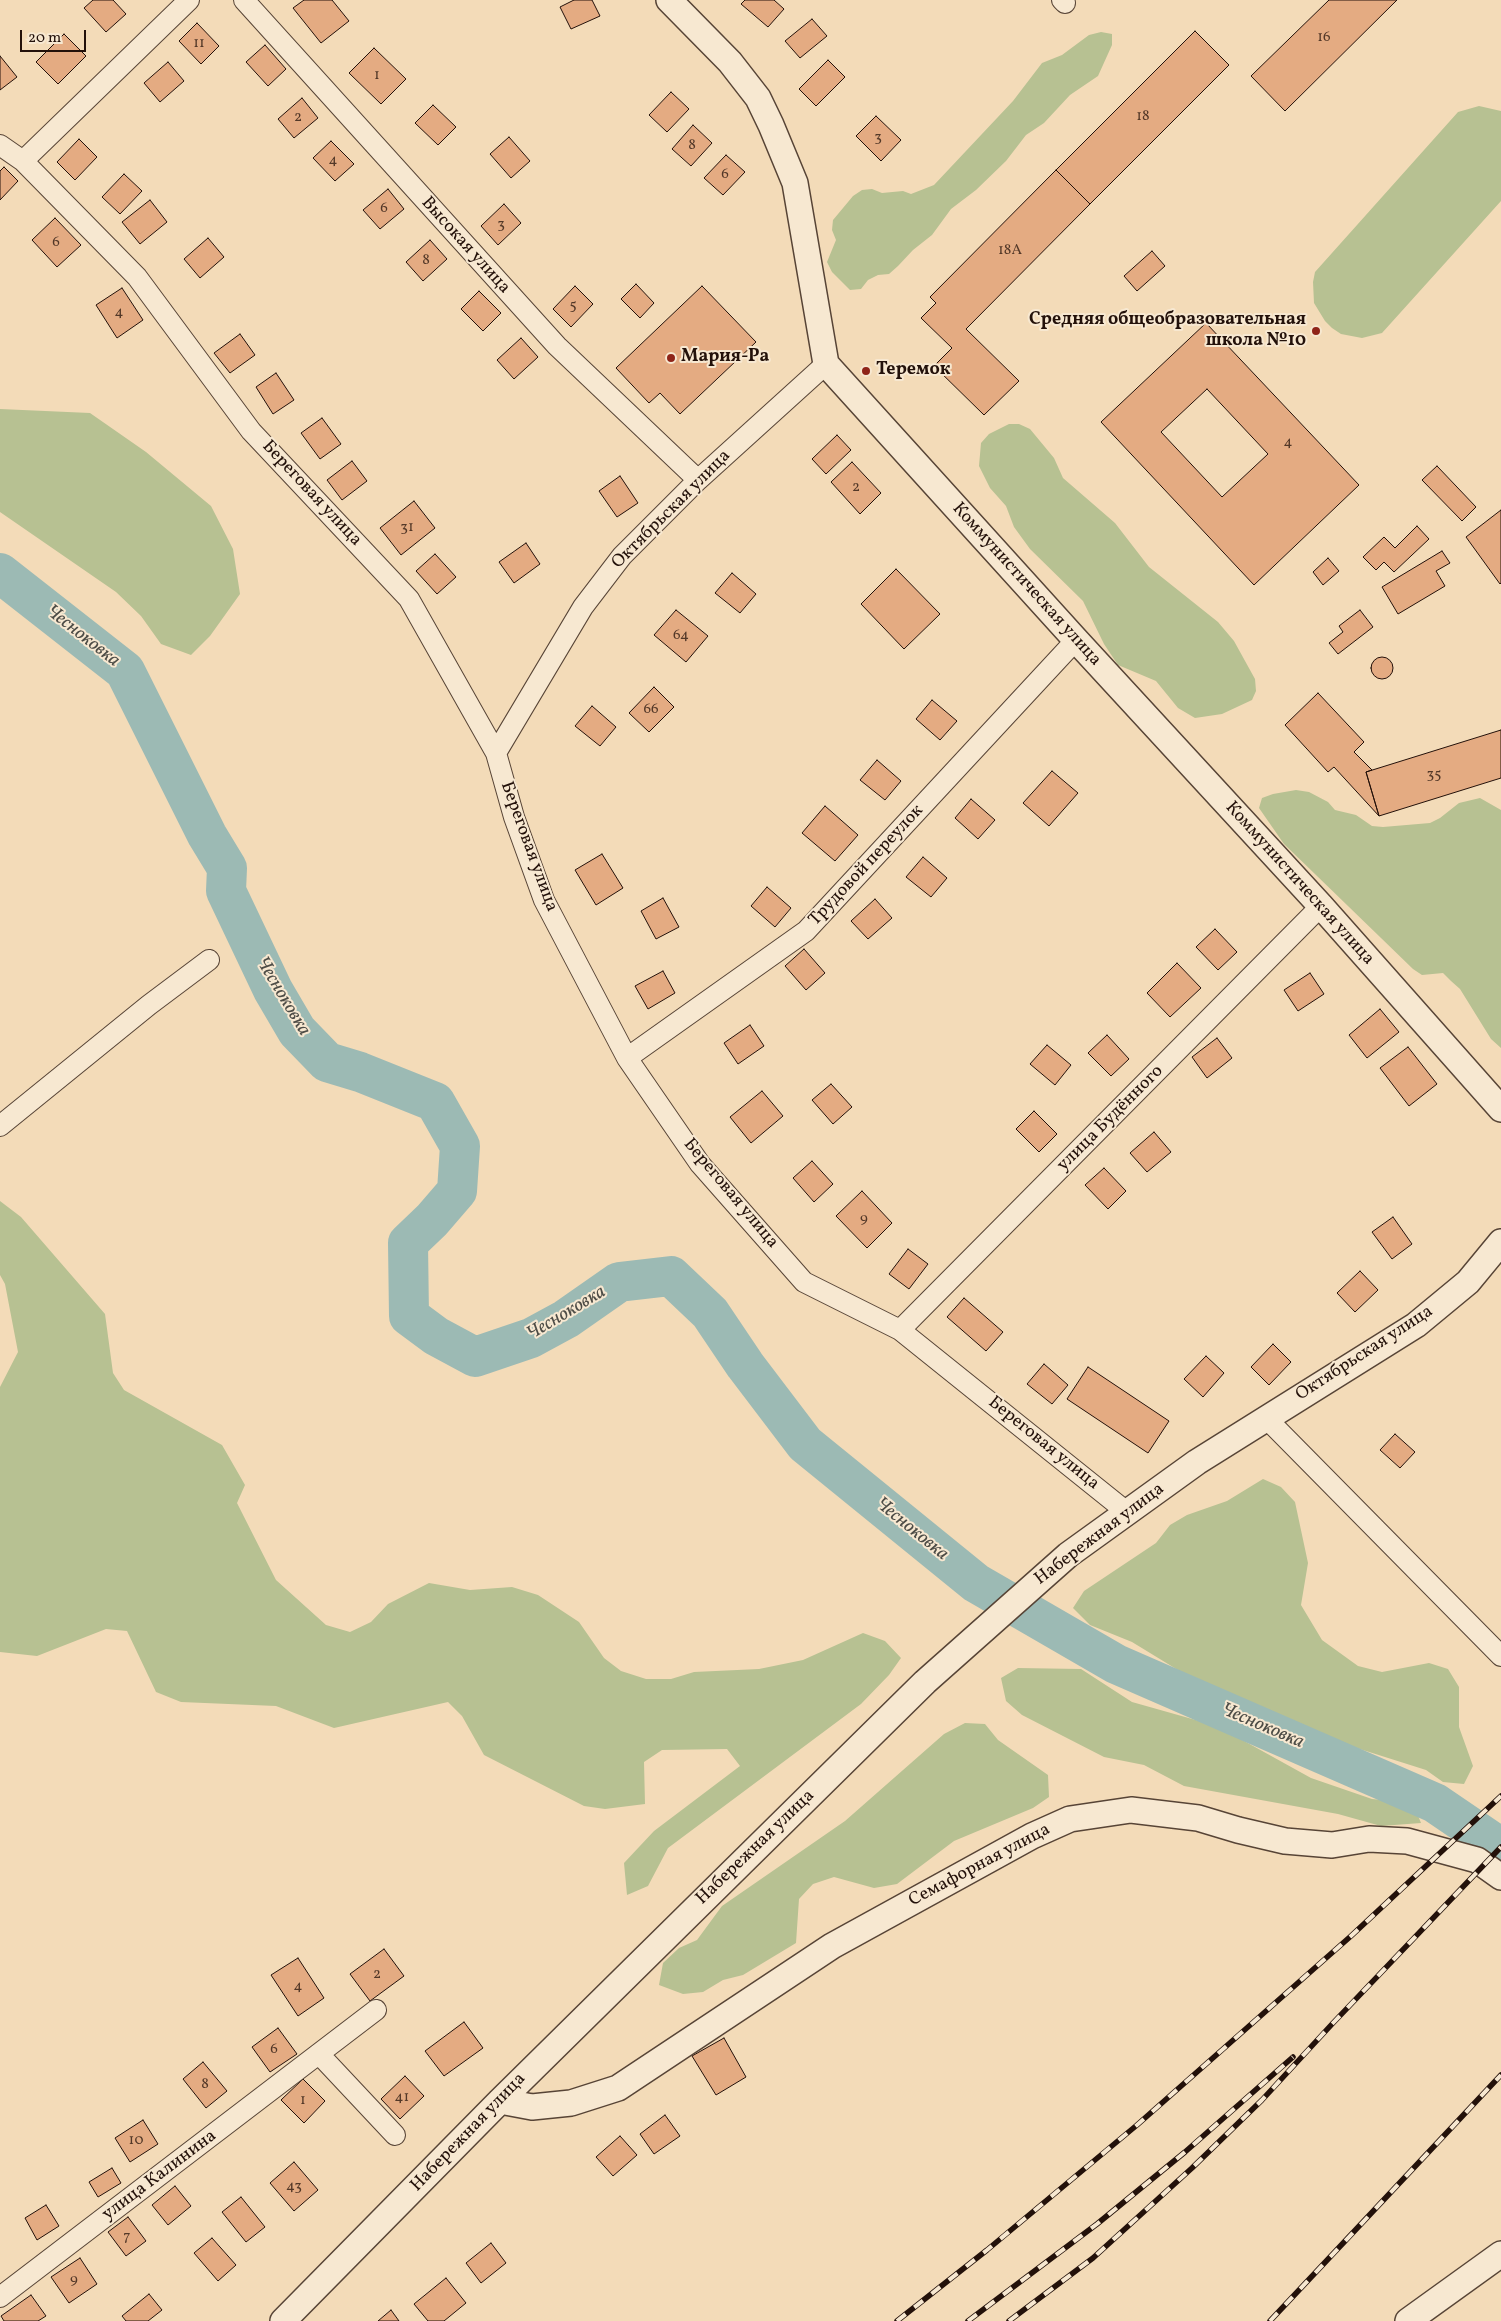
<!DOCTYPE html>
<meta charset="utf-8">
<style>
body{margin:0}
#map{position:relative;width:1501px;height:2321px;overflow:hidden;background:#f3dbb8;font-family:Vollkorn,serif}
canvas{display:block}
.scale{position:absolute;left:20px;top:30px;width:66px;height:22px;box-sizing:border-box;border:2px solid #23110a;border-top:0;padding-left:6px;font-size:15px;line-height:18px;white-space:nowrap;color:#23110a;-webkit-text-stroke:4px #f7e8d1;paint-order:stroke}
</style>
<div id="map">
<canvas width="1501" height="2321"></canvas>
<div class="scale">20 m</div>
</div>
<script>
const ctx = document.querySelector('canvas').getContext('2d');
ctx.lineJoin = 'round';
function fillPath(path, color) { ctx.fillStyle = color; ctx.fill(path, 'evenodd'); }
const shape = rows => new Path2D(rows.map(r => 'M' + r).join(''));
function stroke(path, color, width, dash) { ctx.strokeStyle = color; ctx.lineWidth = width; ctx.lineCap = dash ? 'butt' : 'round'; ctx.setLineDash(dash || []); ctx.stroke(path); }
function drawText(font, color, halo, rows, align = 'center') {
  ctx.font = font + ' Vollkorn,serif'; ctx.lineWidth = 4; ctx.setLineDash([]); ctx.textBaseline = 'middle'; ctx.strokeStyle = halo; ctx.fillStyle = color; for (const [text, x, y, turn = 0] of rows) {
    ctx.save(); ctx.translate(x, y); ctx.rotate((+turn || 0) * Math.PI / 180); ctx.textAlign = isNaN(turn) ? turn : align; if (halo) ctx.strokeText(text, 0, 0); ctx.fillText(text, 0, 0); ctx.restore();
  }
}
fillPath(shape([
 [1101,32,1112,34,1112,45,1098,76,1070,95,1044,123,1026,135,1006,161,976,190,951,209,932,235,913,250,898,266,889,274,878,275,868,280,861,289,850,290,832,272,827,262,836,240,832,230,833,220,853,196,862,190,872,189,882,193,903,191,911,194,934,185,1013,101,1042,63,1062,55,1089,35],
 [1479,106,1501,111,1501,201,1382,333,1362,338,1341,334,1332,328,1325,321,1314,303,1313,282,1315,272,1458,112],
 [0,409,90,413,146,452,211,506,233,549,240,594,210,636,191,655,161,644,141,616,116,592,0,512],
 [1009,424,1019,424,1030,429,1054,458,1063,478,1115,523,1149,567,1218,622,1234,641,1255,679,1256,691,1252,700,1222,714,1195,718,1178,708,1156,681,1118,665,1104,644,1083,601,1030,549,1014,527,1006,506,990,488,979,466,981,443,989,434],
 [1296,790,1309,792,1328,802,1335,810,1356,815,1372,826,1383,827,1430,823,1440,818,1459,803,1480,798,1501,810,1501,1048,1491,1039,1460,989,1451,981,1443,973,1422,975,1413,969,1284,844,1259,808,1262,798,1273,794],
 [0,1201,21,1217,105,1314,113,1373,124,1390,222,1445,245,1485,237,1503,276,1580,326,1625,350,1632,371,1622,388,1604,429,1583,470,1590,512,1587,538,1595,579,1622,604,1658,621,1671,646,1679,671,1679,694,1672,759,1669,803,1660,863,1633,885,1641,901,1658,889,1675,861,1704,668,1848,648,1886,627,1895,624,1863,654,1831,740,1766,727,1749,662,1750,644,1762,645,1804,605,1809,584,1806,484,1755,462,1716,448,1702,334,1728,276,1706,181,1702,156,1692,127,1631,106,1629,37,1656,0,1652,0,1387,18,1352,5,1284,0,1275],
 [1263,1479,1281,1487,1295,1502,1308,1563,1301,1605,1322,1640,1358,1666,1382,1672,1429,1663,1448,1669,1459,1687,1459,1727,1473,1766,1464,1784,1443,1782,1426,1770,1284,1725,1247,1703,1209,1689,1132,1642,1090,1625,1073,1608,1084,1591,1156,1543,1170,1525,1187,1515,1227,1501],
 [1018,1668,1081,1669,1132,1702,1217,1726,1311,1778,1372,1799,1413,1803,1421,1823,1381,1826,1338,1814,1184,1786,1144,1765,1104,1757,1022,1715,1006,1701,1001,1678],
 [965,1723,985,1724,998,1740,1048,1775,1049,1797,1033,1808,954,1841,897,1884,874,1888,834,1877,813,1884,799,1899,796,1943,743,1975,723,1980,703,1992,683,1994,659,1985,663,1963,679,1948,697,1940,722,1906,845,1821,944,1734]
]), '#b7c192');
stroke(shape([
 [0,573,125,671,207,835,227,868,226,891,273,990,297,1031,327,1062,360,1072,435,1102,460,1146,457,1191,432,1220,408,1243,409,1316,436,1336,475,1357,531,1338,566,1319,619,1282,671,1276,710,1313,745,1365,805,1444,976,1583,1116,1664,1435,1803,1501,1848]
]), '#9cbab4', 40);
const building = shape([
 [93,0,113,0,126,14,106,32,84,8,93,0],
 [304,0,332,0,349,21,321,43,293,8,304,0],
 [574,0,592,0,600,16,571,29,560,7,574,0],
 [745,0,774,0,784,9,768,27,741,4,745,0],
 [1329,0,1397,0,1285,111,1251,76,1329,0],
 [812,19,827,36,800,58,785,41,812,19],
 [197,23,219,46,201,64,179,41,197,23],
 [1195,31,1229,65,1090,204,1056,170,1195,31],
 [64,34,86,56,58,84,36,62,64,34],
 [265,45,286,69,268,86,246,62,265,45],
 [374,48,406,79,381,104,349,73,374,48],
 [0,56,17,77,0,90,0,56],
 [828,60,845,77,816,106,799,89,828,60],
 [168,62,184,81,160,102,144,83,168,62],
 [671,92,689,109,667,132,649,115,671,92],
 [302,98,318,118,294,138,278,119,302,98],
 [433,105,456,127,438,145,415,123,433,105],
 [876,116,901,140,881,161,856,136,876,116],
 [693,125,712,143,691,166,672,149,693,125],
 [509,137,530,161,511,178,490,154,509,137],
 [79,139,97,157,75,180,57,162,79,139],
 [331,141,354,164,335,181,313,158,331,141],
 [726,155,745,172,723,195,704,178,726,155],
 [4,167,18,181,0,200,0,171,4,167],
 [1056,170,1090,204,966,329,1019,381,984,415,934,366,952,348,921,318,936,303,930,297,1056,170],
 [124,174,142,191,120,214,102,197,124,174],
 [388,189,404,209,380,229,363,210,388,189],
 [150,200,167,222,140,244,122,222,150,200],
 [504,204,521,223,498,245,481,226,504,204],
 [55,218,81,245,57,267,32,240,55,218],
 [208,238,224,257,200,278,184,259,208,238],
 [430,240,447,259,423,281,406,262,430,240],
 [1152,251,1165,266,1137,291,1124,276,1152,251],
 [636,284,654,303,640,318,621,299,636,284],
 [575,286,593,304,571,327,553,309,575,286],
 [702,286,756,342,680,414,660,393,649,403,616,368,702,286],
 [122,288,143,320,117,338,96,305,122,288],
 [479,291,501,313,483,331,461,309,479,291],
 [1206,323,1359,485,1254,585,1101,422,1206,323],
 [1207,389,1268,454,1222,497,1161,432,1207,389],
 [240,334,255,355,230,373,214,353,240,334],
 [521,338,538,357,514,379,497,360,521,338],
 [276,373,294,400,273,414,256,387,276,373],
 [322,418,341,444,320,459,301,433,322,418],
 [837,435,851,450,826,474,812,459,837,435],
 [352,461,367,481,342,500,327,480,352,461],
 [852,462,881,493,860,514,831,482,852,462],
 [1437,466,1476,507,1462,521,1422,480,1437,466],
 [620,476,638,503,617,517,599,491,620,476],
 [414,501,435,528,401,555,380,528,414,501],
 [1501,510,1501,583,1500,584,1466,537,1501,510],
 [1417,526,1429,539,1394,572,1384,562,1376,570,1363,557,1384,537,1395,548,1417,526],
 [526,543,540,564,514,583,499,562,526,543],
 [1442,551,1450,563,1436,571,1445,586,1398,614,1382,587,1442,551],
 [435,554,456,577,437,594,416,571,435,554],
 [1328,558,1339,571,1323,585,1313,572,1328,558],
 [896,569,940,614,904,649,861,604,896,569],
 [732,573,756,594,740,613,715,593,732,573],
 [676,610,708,636,686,662,654,635,676,610],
 [1360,610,1373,627,1338,654,1329,643,1343,632,1339,626,1360,610],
 '1371 668a11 11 0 1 1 22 0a11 11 0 1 1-22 0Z',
 [654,687,674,707,649,732,629,713,654,687],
 [1318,693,1364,742,1354,752,1372,770,1366,772,1379,816,1334,767,1328,772,1285,725,1318,693],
 [932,700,957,721,940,740,916,719,932,700],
 [592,706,616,727,600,746,575,726,592,706],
 [1501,730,1501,778,1379,816,1366,772,1501,730],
 [877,760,901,781,885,800,860,780,877,760],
 [1052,771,1078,793,1049,826,1023,803,1052,771],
 [971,799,995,820,978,839,955,818,971,799],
 [825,806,858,835,835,861,802,833,825,806],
 [602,854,623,888,596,905,575,870,602,854],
 [923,857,947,878,931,897,906,877,923,857],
 [767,887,791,908,775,927,751,906,767,887],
 [663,898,679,927,656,939,641,911,663,898],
 [875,899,892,918,868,939,851,921,875,899],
 [1215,929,1237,952,1218,970,1196,947,1215,929],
 [804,949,825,973,806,990,785,966,804,949],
 [1177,963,1201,988,1170,1017,1147,993,1177,963],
 [663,971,675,993,648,1009,635,986,663,971],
 [1310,973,1324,994,1298,1011,1284,990,1310,973],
 [1380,1009,1399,1032,1367,1058,1349,1035,1380,1009],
 [750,1025,764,1046,738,1064,724,1043,750,1025],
 [1107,1035,1129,1059,1111,1076,1088,1053,1107,1035],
 [1217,1038,1232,1058,1207,1078,1192,1057,1217,1038],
 [1047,1045,1071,1065,1055,1085,1030,1064,1047,1045],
 [1408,1047,1437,1084,1409,1106,1380,1068,1408,1047],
 [831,1084,852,1107,833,1124,812,1100,831,1084],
 [762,1091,783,1116,751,1143,730,1117,762,1091],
 [1034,1111,1057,1134,1039,1152,1016,1129,1034,1111],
 [1154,1132,1171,1152,1147,1172,1130,1153,1154,1132],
 [812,1161,833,1184,814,1202,793,1178,812,1161],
 [1104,1168,1126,1191,1108,1209,1085,1185,1104,1168],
 [862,1191,892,1223,867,1248,836,1216,862,1191],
 [1393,1217,1412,1244,1392,1259,1372,1232,1393,1217],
 [908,1249,928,1264,909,1289,889,1274,908,1249],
 [1360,1271,1378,1290,1355,1312,1337,1293,1360,1271],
 [964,1298,1003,1332,986,1351,947,1317,964,1298],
 [1273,1344,1291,1362,1269,1385,1251,1367,1273,1344],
 [1206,1356,1224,1373,1203,1397,1184,1379,1206,1356],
 [1044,1364,1068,1385,1052,1404,1027,1384,1044,1364],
 [1088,1367,1169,1421,1148,1453,1067,1399,1088,1367],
 [1395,1434,1415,1452,1400,1468,1380,1450,1395,1434],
 [384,1949,404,1976,370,2001,350,1974,384,1949],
 [298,1958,324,1998,298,2016,271,1975,298,1958],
 [464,2022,483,2048,444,2076,425,2051,464,2022],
 [278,2028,297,2054,270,2072,252,2047,278,2028],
 [724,2038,746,2077,716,2095,692,2056,724,2038],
 [203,2062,227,2091,206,2108,183,2079,203,2062],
 [405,2076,424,2096,400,2119,381,2099,405,2076],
 [303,2079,325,2101,304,2123,281,2100,303,2079],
 [665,2115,680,2136,654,2154,640,2134,665,2115],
 [143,2120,158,2144,130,2162,115,2138,143,2120],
 [620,2136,637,2155,613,2176,596,2157,620,2136],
 [294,2162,318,2190,294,2211,270,2183,294,2162],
 [112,2168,121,2183,98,2197,89,2182,112,2168],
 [175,2186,191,2206,168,2225,152,2205,175,2186],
 [241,2197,265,2227,246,2242,222,2212,241,2197],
 [46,2205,59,2226,37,2240,25,2218,46,2205],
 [128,2217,146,2241,126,2256,108,2232,128,2217],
 [212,2238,236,2265,218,2281,194,2253,212,2238],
 [491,2243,506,2263,481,2283,466,2263,491,2243],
 [80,2258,97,2284,69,2303,51,2277,80,2258],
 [446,2278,466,2303,444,2321,428,2321,414,2304,446,2278],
 [149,2294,162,2310,148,2321,126,2321,122,2316,149,2294],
 [31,2295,46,2316,38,2321,4,2321,1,2316,31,2295],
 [391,2310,399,2321,378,2321,391,2310]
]);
fillPath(building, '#e4ab82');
stroke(building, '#23110a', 1);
const minor = shape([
 [244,0,557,346,698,480],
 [1062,0,1065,3],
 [0,145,23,161,137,277,251,431,409,599,496,753,514,817,544,900,627,1058,700,1164,804,1282,900,1330,1128,1513],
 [23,161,189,0],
 [496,753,583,607,622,556,698,480,826,364],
 [627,1058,806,931,1076,640],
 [0,1126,149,1005,209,960],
 [900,1330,1321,906],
 [1266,1418,1501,1656],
 [319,2054,395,2135],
 [0,2297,376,2010]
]);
const tertiary = shape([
 [669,0,730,62,758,98,771,125,795,183,826,364,1076,640,1321,906,1501,1109],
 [500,2101,532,2107,571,2103,618,2088,832,1946,1032,1836,1070,1819,1131,1810,1198,1818,1238,1830,1285,1841,1332,1845,1369,1839,1407,1841,1477,1860,1501,1877],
 [283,2321,500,2101,925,1682,1068,1555,1197,1462,1416,1325,1468,1282,1501,1242],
 [1408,2321,1501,2254]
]);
stroke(minor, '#574436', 22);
stroke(tertiary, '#574436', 28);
stroke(minor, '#f7e8d1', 20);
stroke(tertiary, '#f7e8d1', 25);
const rail = shape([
 [897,2321,987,2250,1137,2125,1351,1936,1501,1796],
 [968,2321,1097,2224,1185,2152,1293,2057],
 [1009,2321,1093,2258,1192,2168,1262,2100,1333,2023,1501,1847],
 [1270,2321,1501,2075]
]);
stroke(rail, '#23110a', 5.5);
stroke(rail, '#f7e8d1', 4, [11]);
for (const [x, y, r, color] of [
 [1316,331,5,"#8f2418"],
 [671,358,5,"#8f2418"],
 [866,371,5,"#8f2418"]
]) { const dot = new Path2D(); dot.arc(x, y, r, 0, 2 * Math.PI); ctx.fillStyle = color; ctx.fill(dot); stroke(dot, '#f7e8d1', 2); }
drawText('15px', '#533828', null, [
 ["16",1324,38],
 ["11",199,44],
 ["1",377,76],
 ["18",1143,117],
 ["2",298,118],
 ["3",878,138],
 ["8",692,146],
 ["4",333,161],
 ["6",725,175],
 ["6",384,209],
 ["3",501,225],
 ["6",56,243],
 ["18А",1010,251],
 ["8",426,261],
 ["5",573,306],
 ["4",119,313],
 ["4",1288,443],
 ["2",856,488],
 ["31",407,528],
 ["64",681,636],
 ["66",651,710],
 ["35",1434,775],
 ["9",864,1219],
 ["2",377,1975],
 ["4",298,1987],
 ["6",274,2050],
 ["8",205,2085],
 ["41",402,2098],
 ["1",303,2101],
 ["10",136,2141],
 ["43",294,2187],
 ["7",127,2237],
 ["9",74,2280]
]);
drawText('18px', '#23110a', '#f7e8d1', [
 ["Высокая улица",465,246,48],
 ["Береговая улица",311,494,47],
 ["Октябрьская улица",672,510,-45],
 ["Коммунистическая улица",1026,585,48],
 ["Береговая улица",528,847,70],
 ["Трудовой переулок",867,866,-47],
 ["Коммунистическая улица",1299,884,48],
 ["улица Будённого",1111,1119,-45],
 ["Береговая улица",730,1194,50],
 ["Октябрьская улица",1365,1354,-33],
 ["Береговая улица",1043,1444,39],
 ["Набережная улица",1100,1535,-37],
 ["Набережная улица",756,1848,-44],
 ["Семафорная улица",980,1866,-28],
 ["Набережная улица",469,2133,-46],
 ["улица Калинина",160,2176,-37]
]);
drawText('bold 18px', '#23110a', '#f7e8d1', [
 ["Средняя общеобразовательная",1306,321,"right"],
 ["школа №10",1306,342,"right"],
 ["Мария-Ра",681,358],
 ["Теремок",876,371]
], 'left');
drawText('italic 19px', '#4d4c46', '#f7e8d1', [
 ["Чесноковка",82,637,38],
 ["Чесноковка",282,997,59],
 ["Чесноковка",567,1314,-31],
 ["Чесноковка",911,1530,39],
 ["Чесноковка",1262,1727,23]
]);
</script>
